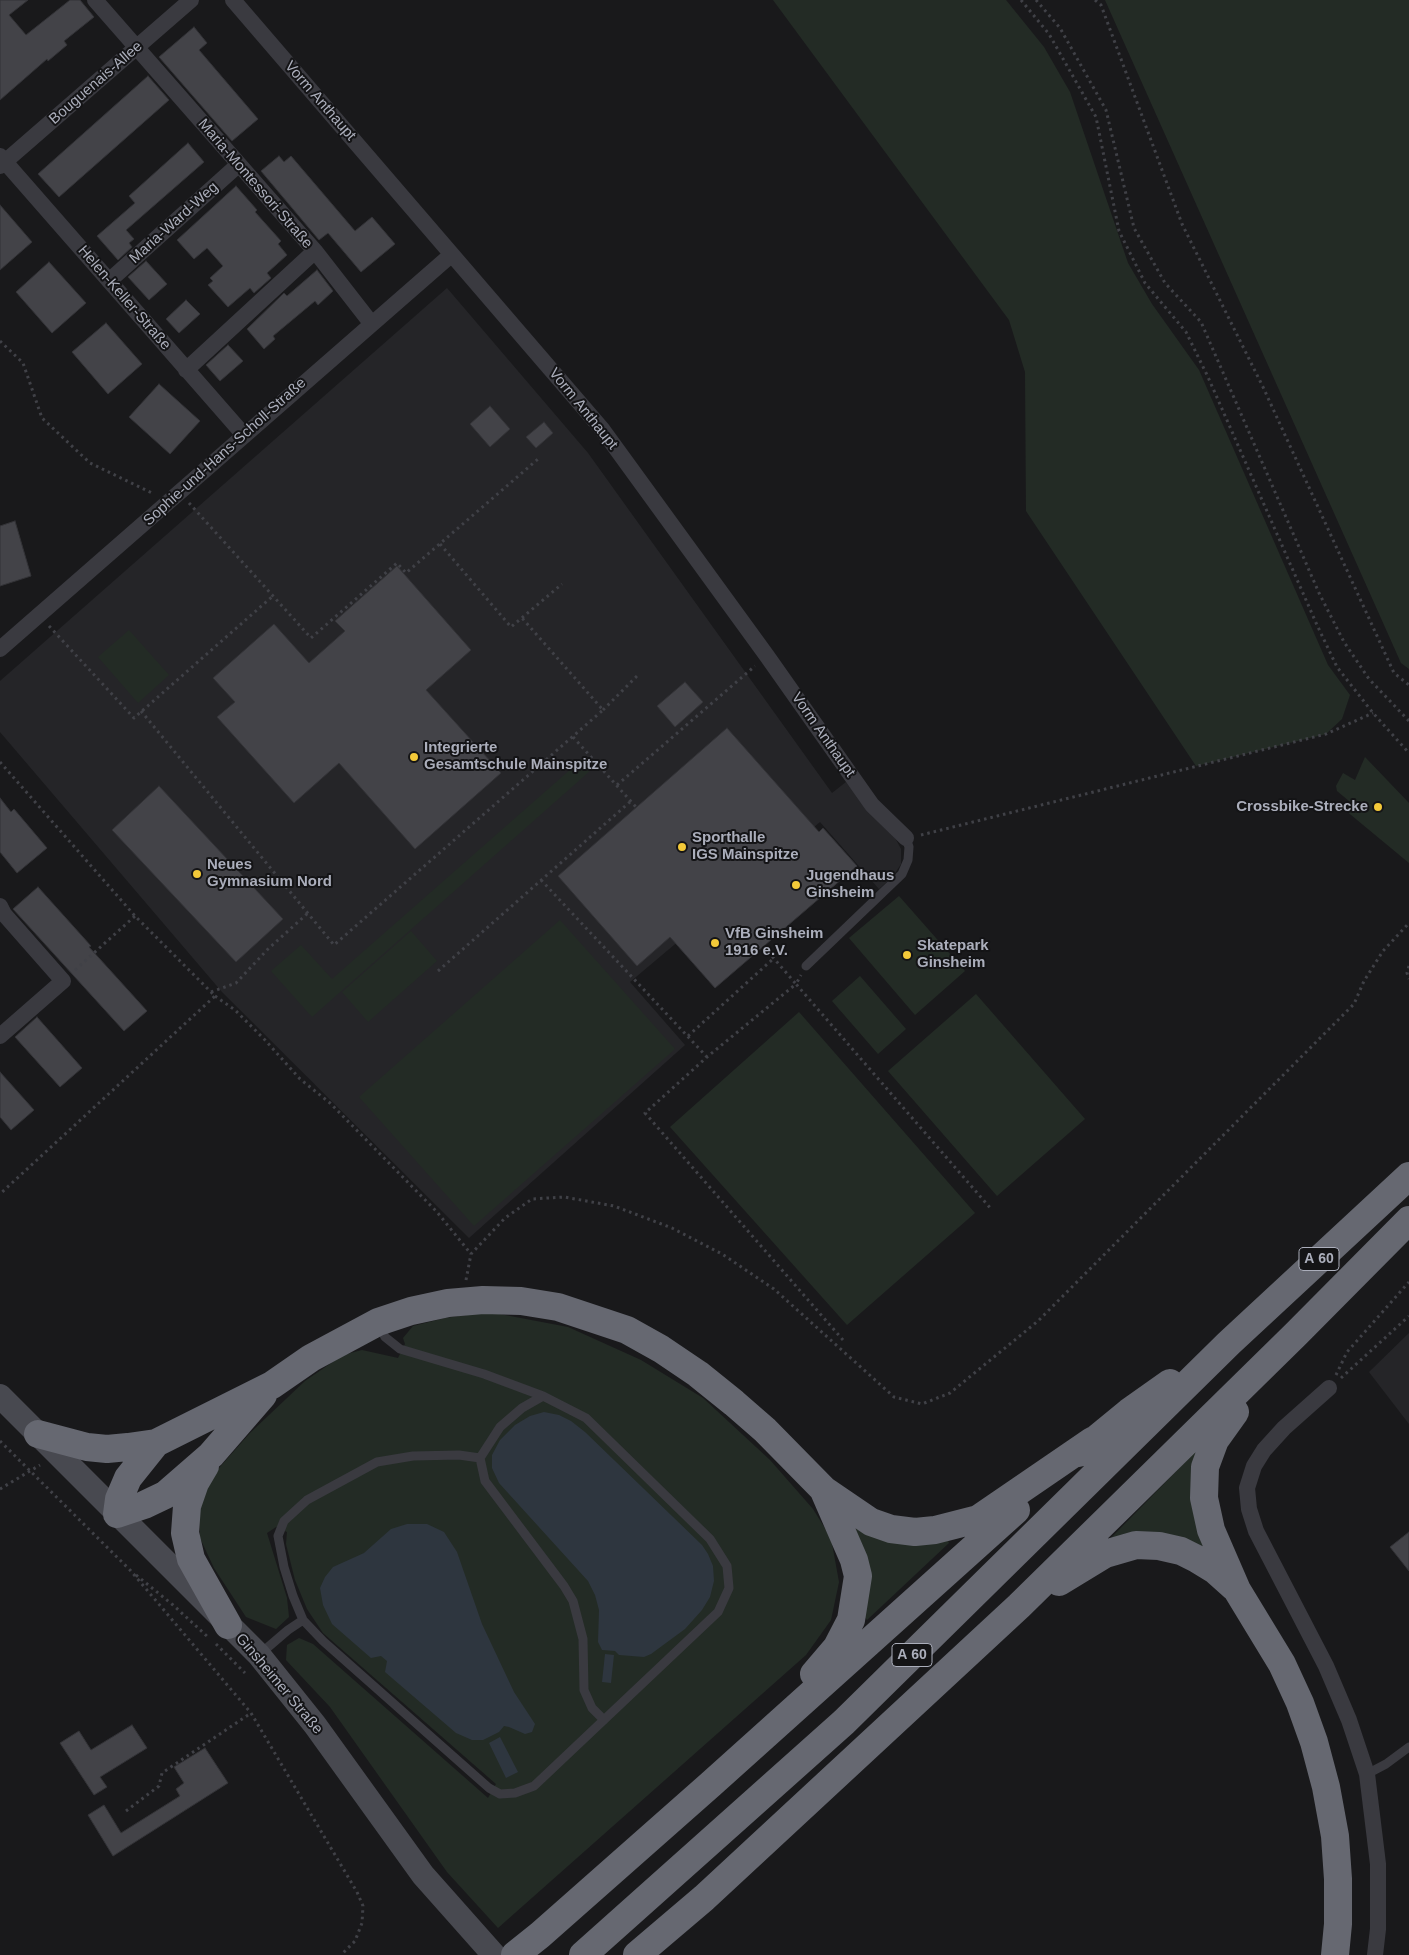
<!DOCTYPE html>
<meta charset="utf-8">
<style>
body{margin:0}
canvas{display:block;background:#19191b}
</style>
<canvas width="1409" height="1955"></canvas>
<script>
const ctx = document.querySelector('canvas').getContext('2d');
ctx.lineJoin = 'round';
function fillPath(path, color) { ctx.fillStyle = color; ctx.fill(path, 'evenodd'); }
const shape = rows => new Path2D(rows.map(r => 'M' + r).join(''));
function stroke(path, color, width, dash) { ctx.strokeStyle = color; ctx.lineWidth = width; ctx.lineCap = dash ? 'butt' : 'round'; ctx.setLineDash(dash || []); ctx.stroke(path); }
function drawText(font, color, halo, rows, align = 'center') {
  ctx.font = font + ' Arial,sans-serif'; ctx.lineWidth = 4; ctx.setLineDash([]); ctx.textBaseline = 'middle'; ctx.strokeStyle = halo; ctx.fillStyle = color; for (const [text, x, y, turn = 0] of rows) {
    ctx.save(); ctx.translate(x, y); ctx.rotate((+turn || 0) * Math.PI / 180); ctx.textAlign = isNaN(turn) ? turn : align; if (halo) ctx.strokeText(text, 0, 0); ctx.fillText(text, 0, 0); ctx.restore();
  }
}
fillPath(shape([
 [447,288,588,453,832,793,846,782,894,836,901,849,901,864,893,876,879,889,820,822,630,982,685,1045,469,1238,222,992,0,732,0,681],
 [1409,1333,1409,1424,1369,1372]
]), '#252528');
fillPath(shape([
 [773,0,1006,0,1044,47,1070,92,1128,263,1152,304,1199,370,1328,665,1350,695,1342,719,1326,734,1196,766,1026,511,1025,372,1009,320],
 [1105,0,1409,0,1409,669,1401,663],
 [129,630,169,675,138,703,98,657],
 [1365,757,1409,803,1409,863,1345,810,1349,801,1337,791,1336,786,1343,773,1355,780],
 [580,761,590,771,312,1017,271,971,301,945,332,979],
 [899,896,965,971,915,1015,849,938],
 [560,920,675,1049,474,1226,359,1097],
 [411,931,437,961,368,1022,342,992],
 [860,976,906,1029,878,1054,832,1001],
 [976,994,1085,1119,997,1196,888,1071],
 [799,1012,975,1213,847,1325,670,1127],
 [489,1312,568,1327,641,1360,703,1398,770,1460,813,1509,831,1538,839,1582,831,1620,806,1655,498,1928,447,1872,330,1707,286,1660,287,1645,299,1638,313,1644,488,1798,496,1784,323,1633,307,1609,295,1580,286,1544,287,1532,276,1527,267,1533,287,1598,289,1617,276,1629,246,1617,214,1568,200,1538,199,1510,211,1477,250,1433,305,1381,343,1355,362,1350,398,1358,405,1344,403,1338,413,1326,445,1318],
 [1199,1448,1223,1569,1105,1544],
 [842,1511,947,1538,949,1543,867,1620,862,1614]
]), '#232b25');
fillPath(shape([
 [544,1412,559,1415,571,1421,585,1432,702,1545,708,1554,713,1566,714,1581,710,1597,702,1610,685,1629,651,1654,644,1657,619,1655,615,1651,602,1650,598,1642,599,1610,595,1595,588,1581,499,1483,492,1468,492,1455,500,1440,515,1425,530,1416],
 [407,1524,427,1524,444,1532,457,1552,482,1624,514,1692,535,1724,532,1732,525,1734,509,1727,504,1726,499,1732,483,1740,472,1740,456,1733,385,1672,387,1661,381,1656,371,1658,332,1624,323,1605,320,1588,325,1577,333,1567,364,1553,391,1529],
 [605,1654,614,1655,611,1683,602,1682],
 [500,1737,518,1772,506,1778,489,1743]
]), '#2e363f');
const building = shape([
 [0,0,28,0,9,15,26,35,70,0,80,0,94,17,64,41,67,45,48,61,47,59,0,100,0,0],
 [194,27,207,43,199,50,258,119,232,141,159,57,194,27],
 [148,76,169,100,59,197,38,174,148,76],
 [188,143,204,162,126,230,134,239,129,243,132,247,118,260,97,236,135,203,129,196,188,143],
 [279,156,284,162,291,156,355,231,372,217,395,244,361,272,328,233,319,240,261,171,279,156],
 [236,186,257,210,255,212,281,241,278,244,287,255,267,273,271,278,254,293,250,288,228,307,208,285,213,281,210,278,223,266,207,248,194,259,177,240,236,186],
 [0,205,32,242,0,270,0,205],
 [146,261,167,284,149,300,128,277,146,261],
 [49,262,86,303,52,333,16,292,49,262],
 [317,270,333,291,318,305,315,301,273,336,275,339,264,349,247,329,284,293,287,296,317,270],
 [186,300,200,314,179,333,166,319,186,300],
 [106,323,142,364,108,394,72,352,106,323],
 [228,345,243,361,220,381,206,365,228,345],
 [159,384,200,421,170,454,129,417,159,384],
 [490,406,510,429,490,447,470,424,490,406],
 [544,422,553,433,536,448,526,437,544,422],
 [15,521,31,576,0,586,0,526,15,521],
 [397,566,471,650,426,690,501,773,415,849,339,763,294,803,217,717,235,702,213,678,274,624,309,663,345,631,335,621,397,566],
 [685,682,703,702,675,727,657,706,685,682],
 [727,728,819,832,823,828,857,866,715,988,670,937,637,966,558,876,727,728],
 [159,786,283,919,236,962,112,830,159,786],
 [0,798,11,812,14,809,47,848,17,873,0,852,0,798],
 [38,887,91,946,89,947,147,1011,124,1031,13,909,38,887],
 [37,1017,82,1068,60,1087,15,1037,37,1017],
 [0,1072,34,1110,11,1130,0,1117,0,1072],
 [1409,1532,1409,1571,1390,1547,1409,1532],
 [132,1725,147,1748,100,1777,107,1787,94,1795,60,1743,79,1731,91,1750,132,1725],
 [205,1748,228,1783,113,1856,88,1815,104,1805,121,1833,180,1796,176,1789,184,1783,174,1767,205,1748]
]);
fillPath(building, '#434348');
stroke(building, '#333337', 1);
stroke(shape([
 [1021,0,1049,34,1096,117,1119,231,1145,283,1186,332,1208,377,1317,625,1337,667,1373,713,1409,753],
 [1036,0,1060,28,1106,110,1134,228,1165,283,1201,322,1319,593,1344,642,1369,679,1409,721],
 [1095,0,1101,5,1182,224,1263,387,1394,673,1409,685],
 [0,341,23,363,42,418,90,463,154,494],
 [189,503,311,638,397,563,406,573,538,459],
 [440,544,511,627,562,584],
 [49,626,134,718,274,595],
 [603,710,639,674],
 [141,711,334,945,603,710,522,618],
 [573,737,636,807],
 [0,762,135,916,215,996,0,1194],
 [617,785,755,666],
 [921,835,1326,734,1373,713],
 [541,880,707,1057],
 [751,932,796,984,801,975],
 [1409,966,1407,973,1409,979],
 [75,970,135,916],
 [438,971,631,801],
 [211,992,236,983,268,949,308,913],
 [215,996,235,1010,265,1040,300,1079,330,1103,437,1212,471,1254],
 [688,1036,774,958],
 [466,1280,471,1254,505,1218,532,1199,564,1197,614,1206,672,1228,722,1254,774,1289,894,1397,922,1404,950,1393,1038,1321,1354,1004,1364,981,1383,951,1409,923],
 [843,1340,645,1113,707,1057,796,984,992,1210],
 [1336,1375,1347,1352,1409,1282],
 [1341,1378,1409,1316],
 [0,1441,130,1570,251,1713,357,1892,363,1906,362,1923,355,1941,341,1955],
 [0,1489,40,1465],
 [136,1575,173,1605,209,1638],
 [216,1644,245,1673],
 [126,1811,159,1786,162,1773,251,1713]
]), '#404147', 3, [2.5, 4]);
stroke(shape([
 [806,966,902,874,908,860,909,847,906,838],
 [379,1325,385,1337,400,1349,484,1374,543,1396,586,1418,710,1539,727,1566,729,1588,718,1612,534,1786,515,1793,500,1794,489,1788,323,1641,303,1620,293,1596,284,1567,278,1536,284,1521,307,1500,377,1462,413,1456,459,1455,480,1458],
 [543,1396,522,1408,500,1427,480,1458,485,1481,564,1586,573,1601,583,1639,584,1690,592,1708,604,1720],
 [260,1654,288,1630,303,1620],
 [1367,1774,1386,1764,1409,1747]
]), '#3a3a40', 9);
stroke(shape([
 [95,0,315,251,371,323],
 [233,0,602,429,767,656,872,805,906,838],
 [0,156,244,435],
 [0,166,191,0],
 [109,281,238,165],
 [186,370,315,251],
 [0,649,451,255],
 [0,906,4,914,63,981,0,1036],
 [1329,1388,1284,1428,1264,1450,1254,1466,1247,1488,1249,1509,1256,1531,1326,1666,1349,1720,1367,1774,1378,1864,1378,1929,1375,1955]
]), '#3a3a40', 16);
stroke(shape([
 [0,1396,259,1655,315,1725,423,1875,494,1955]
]), '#484950', 24);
stroke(shape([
 [1235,1412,1215,1440,1205,1467,1204,1498,1211,1530,1237,1590,1282,1664,1300,1703,1314,1742,1326,1787,1335,1836,1338,1879,1338,1924,1335,1955],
 [38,1434,87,1447,107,1449,128,1447,156,1443,272,1385,311,1358,378,1322,411,1311,448,1303,483,1300,521,1301,558,1307,627,1330,661,1349,698,1374,734,1403,765,1430,824,1490,871,1522,891,1529,915,1532,935,1530,978,1519,1092,1441],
 [156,1443,128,1478,119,1499,117,1514,144,1505,165,1495,211,1455,263,1395],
 [1079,1453,1129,1412,1170,1383],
 [205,1466,195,1483,187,1506,185,1533,191,1559,228,1625],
 [1059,1582,1105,1554,1136,1545,1159,1546,1181,1551,1197,1559,1215,1570,1234,1587],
 [814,1674,837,1647,851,1620,858,1576,854,1560,824,1491],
 [515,1955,540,1935,711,1784,1016,1510],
 [583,1955,844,1722,1229,1343,1409,1176],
 [637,1955,704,1898,1019,1606,1296,1334,1409,1220]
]), '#666871', 28);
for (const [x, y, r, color] of [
 [414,757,5,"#f3c939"],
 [1378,807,5,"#f3c939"],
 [682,847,5,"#f3c939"],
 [197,874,5,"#f3c939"],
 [796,885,5,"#f3c939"],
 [715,943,5,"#f3c939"],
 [907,955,5,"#f3c939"]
]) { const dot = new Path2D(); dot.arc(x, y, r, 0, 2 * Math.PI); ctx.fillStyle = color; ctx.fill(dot); stroke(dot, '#141416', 2); }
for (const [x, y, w] of [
 [1319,1259,40],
 [912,1655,40]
]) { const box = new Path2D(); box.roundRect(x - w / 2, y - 11.5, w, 23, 4); ctx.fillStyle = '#141416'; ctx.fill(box); stroke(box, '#abaebb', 1); }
drawText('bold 14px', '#abaebb', null, [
 ["A 60",1319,1259],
 ["A 60",912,1655]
]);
drawText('15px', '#abaebb', '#141416', [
 ["Bouguenais-Allee",96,83,-41],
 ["Vorm Anthaupt",320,101,49],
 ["Maria-Montessori-Straße",255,184,49],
 ["Maria-Ward-Weg",174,223,-42],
 ["Helen-Keller-Straße",124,298,49],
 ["Vorm Anthaupt",583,409,51],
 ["Sophie-und-Hans-Scholl-Straße",225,452,-42],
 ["Vorm Anthaupt",823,735,55],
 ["Ginsheimer Straße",279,1684,50]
]);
drawText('bold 15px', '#abaebb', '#141416', [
 ["Integrierte",424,748],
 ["Gesamtschule Mainspitze",424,765],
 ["Crossbike-Strecke",1368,807,"right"],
 ["Sporthalle",692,838],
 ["IGS Mainspitze",692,855],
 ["Neues",207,865],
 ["Gymnasium Nord",207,882],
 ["Jugendhaus",806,876],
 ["Ginsheim",806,893],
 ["VfB Ginsheim",725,934],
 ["1916 e.V.",725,951],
 ["Skatepark",917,946],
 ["Ginsheim",917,963]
], 'left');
</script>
